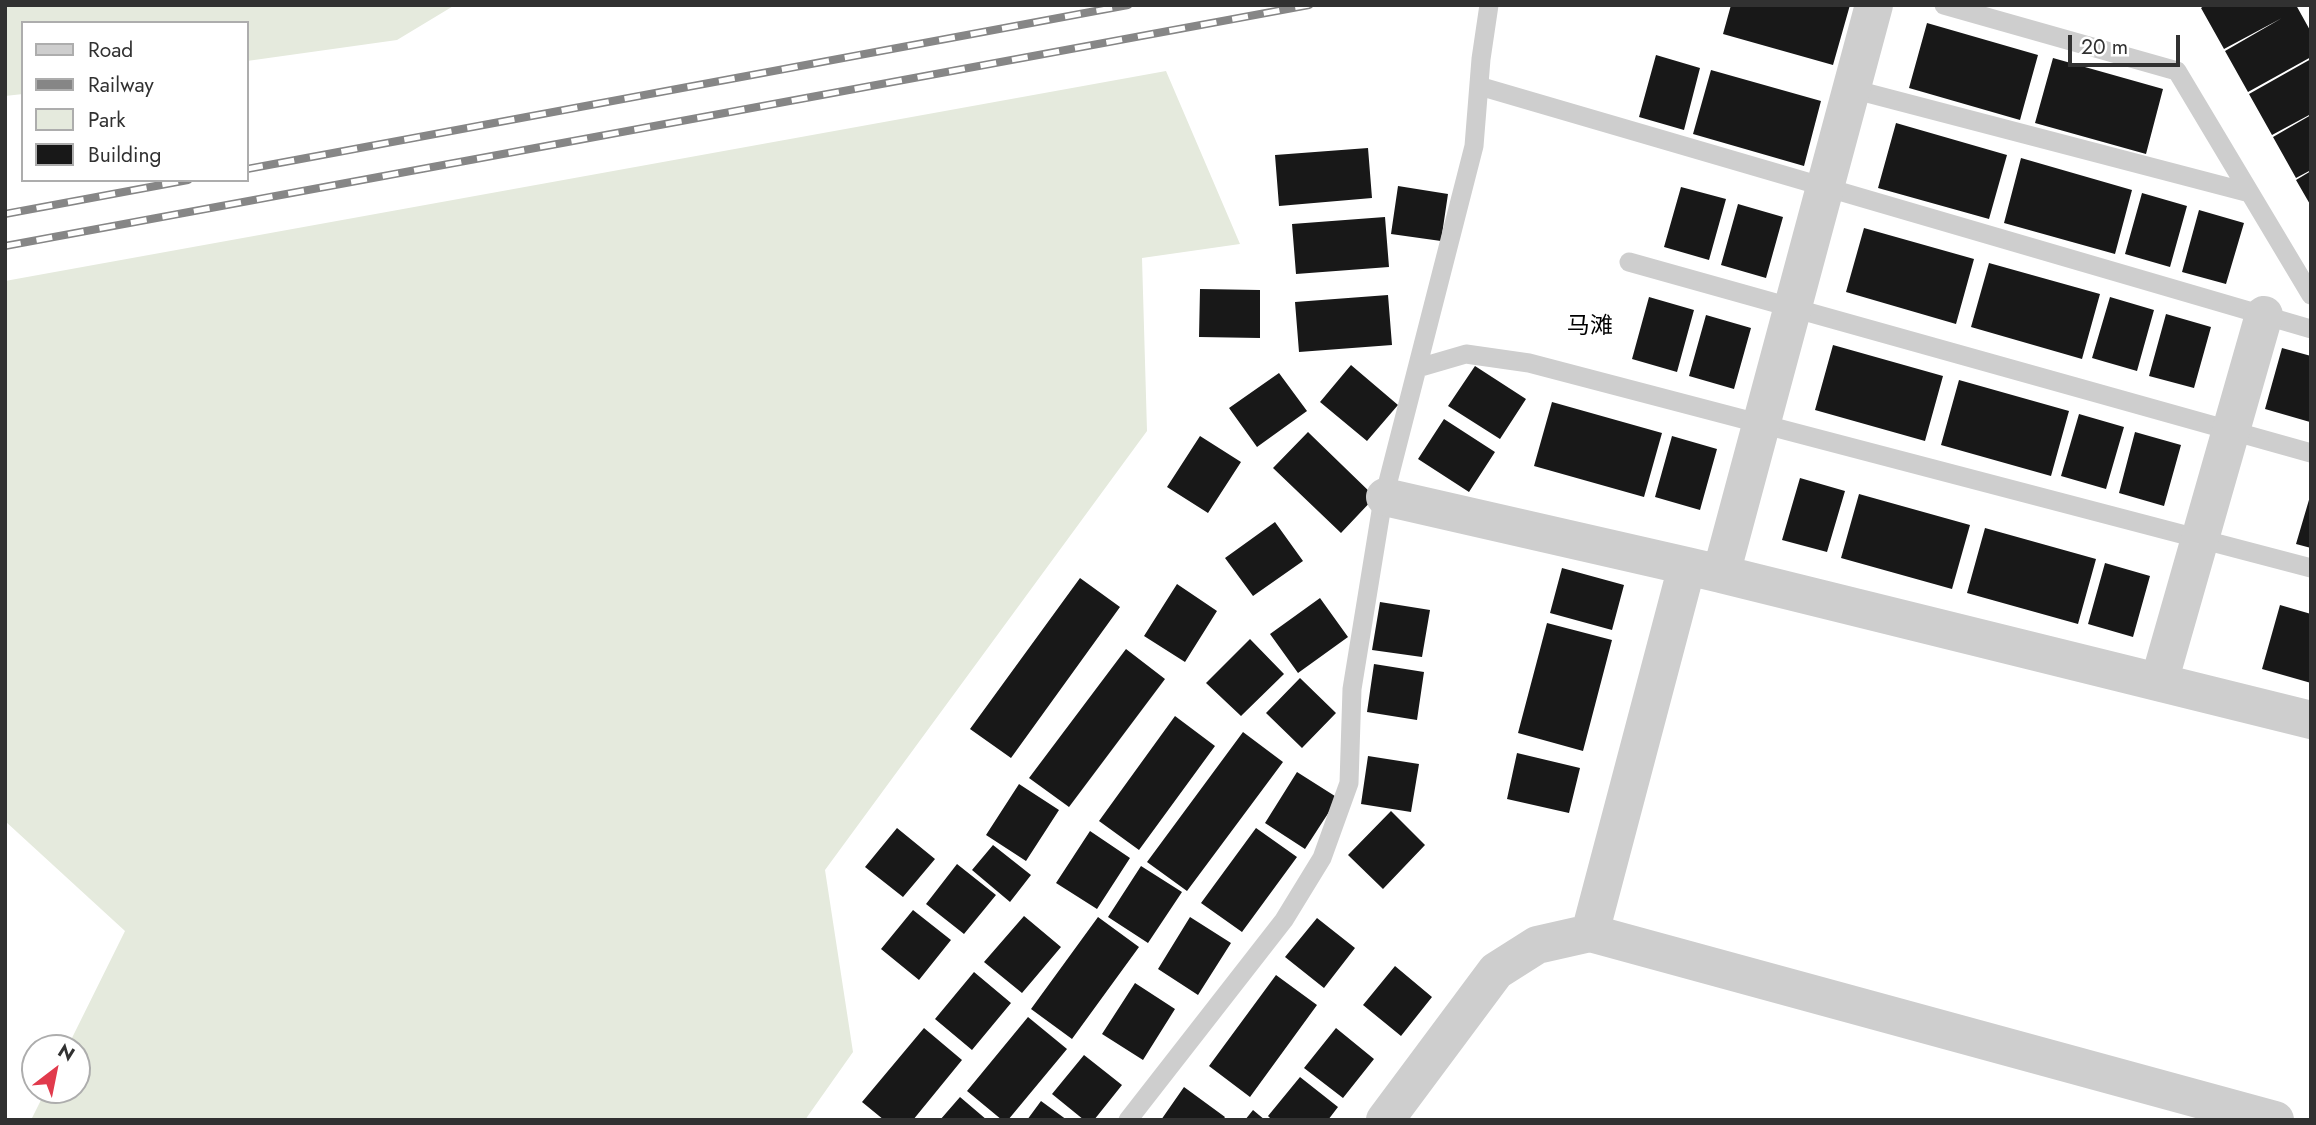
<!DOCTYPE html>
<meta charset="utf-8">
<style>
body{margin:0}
#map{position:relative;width:2316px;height:1125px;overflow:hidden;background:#fff;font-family:Jost,sans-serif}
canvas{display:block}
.frame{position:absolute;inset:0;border:7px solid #313131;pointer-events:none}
.legend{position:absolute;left:21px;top:21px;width:228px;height:161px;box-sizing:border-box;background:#fff;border:2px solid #adadad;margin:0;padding:9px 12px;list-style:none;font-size:21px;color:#313131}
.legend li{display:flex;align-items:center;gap:14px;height:35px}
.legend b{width:35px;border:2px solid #adadad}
.north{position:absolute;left:21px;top:1034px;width:70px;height:70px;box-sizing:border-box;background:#fff;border:2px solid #adadad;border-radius:50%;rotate:32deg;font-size:19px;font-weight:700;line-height:28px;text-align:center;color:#313131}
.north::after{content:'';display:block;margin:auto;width:24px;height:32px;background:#e13a4c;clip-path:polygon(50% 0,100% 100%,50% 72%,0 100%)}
.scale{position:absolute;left:2068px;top:35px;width:112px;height:32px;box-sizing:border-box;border:4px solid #313131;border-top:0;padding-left:9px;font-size:21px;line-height:24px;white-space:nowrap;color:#313131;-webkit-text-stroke:5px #fff;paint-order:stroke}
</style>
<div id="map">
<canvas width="2316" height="1125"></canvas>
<div class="frame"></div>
<ul class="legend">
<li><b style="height:9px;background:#cecece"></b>Road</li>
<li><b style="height:9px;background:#868686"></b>Railway</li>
<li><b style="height:19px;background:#e5eadd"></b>Park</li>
<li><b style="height:19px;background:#181818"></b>Building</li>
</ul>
<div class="north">N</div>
<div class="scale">20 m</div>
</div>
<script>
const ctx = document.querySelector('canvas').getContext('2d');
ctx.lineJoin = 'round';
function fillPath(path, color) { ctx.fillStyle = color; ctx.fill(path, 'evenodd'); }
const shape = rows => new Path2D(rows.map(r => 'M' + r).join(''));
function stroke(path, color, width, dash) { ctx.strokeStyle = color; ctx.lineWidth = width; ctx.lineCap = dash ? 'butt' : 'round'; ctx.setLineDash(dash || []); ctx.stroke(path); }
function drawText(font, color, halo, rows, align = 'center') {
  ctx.font = font + ' Jost,"Noto Sans SC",sans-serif'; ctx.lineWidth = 7; ctx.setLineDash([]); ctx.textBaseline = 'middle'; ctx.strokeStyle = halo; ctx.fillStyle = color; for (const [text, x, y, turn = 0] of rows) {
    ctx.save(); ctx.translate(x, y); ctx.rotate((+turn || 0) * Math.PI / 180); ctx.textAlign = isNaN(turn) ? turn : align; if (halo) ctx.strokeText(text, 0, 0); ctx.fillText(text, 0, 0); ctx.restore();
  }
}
fillPath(shape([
 [5,5,455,5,397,40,247,61,247,23,23,23,23,94,5,96],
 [1166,71,1240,244,1142,258,1147,431,825,870,853,1052,805,1120,31,1120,46,1090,77,1090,77,1048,67,1048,125,931,5,821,5,281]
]), '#e5eadd');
fillPath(shape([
 [1731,5,1850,5,1833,65,1723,34],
 [2205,5,2296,5,2311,32,2311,57,2248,92,2225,51,2282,18,2224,49,2201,8],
 [1927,23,2038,55,2020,120,1909,88],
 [1656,55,1700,68,1684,130,1639,117],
 [2053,58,2163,89,2146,154,2035,123],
 [2311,59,2311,114,2272,135,2249,94],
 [1711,70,1821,101,1804,166,1693,134],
 [2311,115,2311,170,2296,178,2273,137],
 [1896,123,2007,155,1989,219,1878,188],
 [1368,148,1372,198,1279,206,1275,155],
 [2021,158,2132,190,2115,254,2004,223],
 [2311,171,2311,206,2296,180],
 [1398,186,1448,194,1441,241,1391,234],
 [1681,187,1726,199,1709,260,1664,247],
 [2142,193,2187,206,2170,267,2125,254],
 [1738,204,1783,217,1766,278,1721,265],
 [2199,210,2244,223,2226,284,2182,272],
 [1385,217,1389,267,1296,274,1292,224],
 [1864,228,1974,259,1956,324,1846,292],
 [1989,263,2100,294,2082,359,1971,327],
 [1200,289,1260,290,1260,338,1199,337],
 [1388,295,1392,345,1299,352,1295,302],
 [1649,297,1694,310,1677,372,1632,359],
 [2110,297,2154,310,2137,371,2092,358],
 [2166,314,2211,327,2194,388,2149,376],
 [1706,315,1751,328,1734,389,1689,376],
 [1833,345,1943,376,1925,441,1815,410],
 [2282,348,2311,356,2310,422,2265,409],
 [1351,365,1398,405,1367,441,1320,402],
 [1475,366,1526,399,1500,439,1448,406],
 [1279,373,1307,411,1257,447,1229,408],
 [1959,380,2069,411,2051,476,1941,445],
 [1552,402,1662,433,1644,497,1534,466],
 [2079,414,2124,427,2106,489,2061,476],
 [1444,419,1495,452,1469,492,1418,459],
 [1308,432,1375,497,1341,533,1273,468],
 [2135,432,2181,445,2164,506,2119,493],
 [1200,436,1241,462,1208,513,1167,487],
 [1672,436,1717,449,1700,510,1655,497],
 [1800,478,1845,491,1827,552,1782,540],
 [2311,493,2311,548,2296,544],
 [1859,494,1970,525,1952,589,1841,558],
 [1275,522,1303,561,1253,596,1225,558],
 [1985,528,2096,559,2078,624,1967,593],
 [2105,563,2150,576,2133,637,2088,624],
 [1562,568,1624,585,1612,630,1550,613],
 [1080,578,1120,607,1011,758,970,729],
 [1177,584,1217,611,1185,662,1144,636],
 [1320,598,1348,637,1298,673,1270,634],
 [1380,602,1430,610,1422,657,1372,650],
 [2280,605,2311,614,2311,683,2262,669],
 [1547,623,1612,640,1583,751,1518,733],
 [1250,639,1284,674,1241,716,1206,683],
 [1126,649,1165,679,1069,807,1029,778],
 [1374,664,1424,672,1417,720,1367,712],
 [1300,678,1336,713,1302,748,1266,713],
 [1175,716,1215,746,1139,850,1099,821],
 [1243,732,1283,762,1187,891,1147,862],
 [1517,753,1580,768,1569,813,1507,799],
 [1368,756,1419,764,1411,812,1361,804],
 [1297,772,1338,798,1305,849,1265,823],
 [1019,784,1059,810,1026,861,986,835],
 [1391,811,1425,845,1383,889,1348,855],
 [897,828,935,859,903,897,865,867],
 [1256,828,1297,857,1242,932,1201,903],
 [1090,831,1130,858,1097,909,1056,883],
 [993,845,1031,875,1010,902,972,870],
 [957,864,996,895,964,934,926,904],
 [1141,866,1182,892,1148,943,1108,917],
 [913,910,951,940,919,980,881,949],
 [1024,916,1061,947,1022,993,984,962],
 [1098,917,1139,947,1072,1039,1031,1009],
 [1190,917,1231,943,1198,995,1158,969],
 [1317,918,1355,948,1324,988,1285,957],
 [1395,966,1432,997,1401,1036,1363,1005],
 [974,972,1011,1003,972,1050,935,1019],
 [1276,975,1317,1005,1250,1097,1209,1066],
 [1135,983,1175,1009,1143,1060,1102,1034],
 [1028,1017,1067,1049,1008,1120,1002,1120,967,1091],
 [924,1028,962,1060,913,1120,884,1120,862,1102],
 [1336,1028,1374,1059,1343,1098,1304,1068],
 [1084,1055,1122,1085,1094,1120,1084,1120,1052,1094],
 [1300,1077,1338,1107,1328,1120,1272,1120,1268,1116],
 [1184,1087,1225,1117,1223,1120,1161,1120],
 [960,1097,987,1120,940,1120],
 [1041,1101,1067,1120,1027,1120],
 [1253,1110,1265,1120,1245,1120]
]), '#181818');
stroke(shape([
 [1944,5,2177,71,2311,295],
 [1479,86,2311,329],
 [1852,89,2250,193],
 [1629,262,2311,453],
 [1418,368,1466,354,1529,363,2311,568],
 [1128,1120,1284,920,1322,858,1349,783,1352,689,1382,505,1474,146,1481,59,1489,5]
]), '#cecece', 19);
stroke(shape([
 [1874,5,1721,574,2311,720],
 [1385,497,1687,566],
 [2159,682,2264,315],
 [1590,933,1687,566,1721,574],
 [1385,1120,1496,971,1537,945,1590,933,2275,1120]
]), '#cecece', 38);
const rail = shape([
 [247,169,1128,5],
 [5,214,188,180],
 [5,246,1309,5]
]);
stroke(rail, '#868686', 8);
stroke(rail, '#fff', 5, [16]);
drawText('23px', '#000', '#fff', [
 ["马滩",1590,327]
]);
</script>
